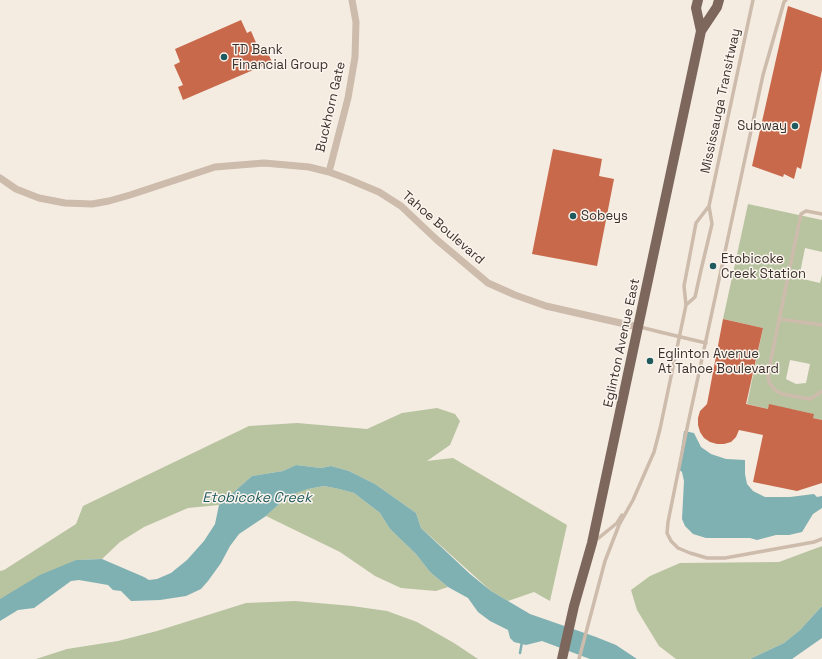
<!DOCTYPE html>
<style>
body{margin:0}
canvas{display:block;background:#f4ebe1}
</style>
<canvas width="822" height="659"></canvas>
<script>
const ctx = document.querySelector('canvas').getContext('2d');
ctx.lineJoin = 'round';
function fillPath(path, color) { ctx.fillStyle = color; ctx.fill(path, 'evenodd'); }
const shape = rows => new Path2D(rows.map(r => 'M' + r).join(''));
function stroke(path, color, width, dash) { ctx.strokeStyle = color; ctx.lineWidth = width; ctx.lineCap = dash ? 'butt' : 'round'; ctx.setLineDash(dash || []); ctx.stroke(path); }
function drawText(font, color, halo, rows, align = 'center') {
  ctx.font = font + ' "Space Grotesk",sans-serif'; ctx.lineWidth = 3; ctx.setLineDash([]); ctx.textBaseline = 'middle'; ctx.strokeStyle = halo; ctx.fillStyle = color; for (const [text, x, y, turn = 0] of rows) {
    ctx.save(); ctx.translate(x, y); ctx.rotate((+turn || 0) * Math.PI / 180); ctx.textAlign = isNaN(turn) ? turn : align; if (halo) ctx.strokeText(text, 0, 0); ctx.fillText(text, 0, 0); ctx.restore();
  }
}
fillPath(shape([
 [748,204,822,220,822,252,805,248,799,278,820,283,822,275,822,420,813,418,813,414,791,409,768,409,747,404,763,328,723,319],
 [790,360,810,364,806,383,796,384,786,379],
 [437,408,455,414,460,421,450,445,427,461,453,458,567,525,550,601,534,592,508,601,491,591,430,536,421,528,416,513,375,484,349,471,331,466,321,468,296,465,283,471,252,476,219,505,188,508,144,527,120,542,102,559,76,560,0,599,0,571,4,570,76,524,83,506,249,426,297,423,367,429,402,413],
 [324,486,339,489,354,493,380,513,390,529,416,554,430,572,448,587,436,591,401,588,375,576,340,552,266,516,288,496,308,489],
 [822,546,822,606,800,630,784,643,750,659,676,659,659,646,637,610,631,590,650,576,680,563,779,562],
 [295,601,352,606,387,611,417,622,454,643,478,659,36,659,67,649,118,641,157,631,246,603]
]), '#b8c4a0');
fillPath(shape([
 [684,431,694,433,701,447,711,454,726,459,745,460,745,474,747,484,753,491,765,497,790,497,814,494,817,497,822,496,822,508,813,514,802,532,789,535,776,535,757,540,750,538,706,538,693,534,685,526,682,519,684,481,682,472,678,469],
 [296,465,321,468,331,466,349,471,375,484,416,513,421,528,470,574,491,591,530,614,596,637,616,645,637,659,590,659,542,641,526,645,514,642,510,638,508,630,490,621,478,612,468,598,448,587,430,572,416,554,390,529,380,513,354,493,339,489,324,486,308,489,288,496,266,516,239,534,230,546,221,563,208,581,201,589,186,596,160,600,131,601,121,591,113,590,108,585,79,580,71,581,34,608,18,610,0,621,0,599,40,575,76,560,102,559,144,577,149,580,157,579,171,573,187,560,204,541,215,524,219,505,252,476,283,471],
 [822,606,822,638,792,659,750,659,784,643,800,630]
]), '#7fb0b2');
stroke(shape([
 [520,653,522,642]
]), '#7fb0b2', 2.5);
fillPath(shape([
 [788,6,822,18,822,70,801,169,797,167,794,179,784,174,783,177,752,166],
 [241,20,247,33,251,31,260,52,266,49,272,62,183,100,178,87,183,85,174,65,180,62,175,49],
 [553,149,602,159,599,176,614,179,597,266,532,254],
 [723,319,763,328,746,404,768,409,769,404,814,414,813,418,822,420,822,483,797,491,753,482,763,435,739,430,736,437,731,442,724,444,717,444,710,442,704,438,700,432,698,425,698,418,700,411,707,404]
]), '#c8694b');
stroke(shape([
 [786,0,784,2,763,75,686,433,668,522,667,533,671,541,678,548,690,553,707,558,725,558,814,542,822,539],
 [822,214,806,211,801,214,771,359,768,378,770,384,775,390,782,394,810,399,815,396,822,391],
 [686,305,695,297,701,270,712,224,709,206,753,0],
 [779,319,822,325],
 [640,327,660,332],
 [595,541,617,523,622,515],
 [579,659,605,561,619,525,633,500,654,452,660,429,686,305,684,286,696,223,709,206]
]), '#cdbbac', 3.5);
stroke(shape([
 [329,172,348,98,355,57,356,22,352,0],
 [0,178,16,189,39,198,65,203,92,204,109,201,130,195,215,167,264,163,309,167,329,172,348,179,379,192,401,206,437,240,488,283,515,295,546,306,638,327]
]), '#cdbbac', 7);
stroke(shape([
 [698,0,696,8,701,31],
 [562,659,574,606,592,543,701,31,717,7,719,0]
]), '#7d675c', 10);
stroke(shape([
 [660,332,706,343]
]), '#cdbbac', 3.5);
for (const [x, y, r, color] of [
 [224,57,4,"#1f5a5e"],
 [795,126,4,"#1f5a5e"],
 [573,216,4,"#1f5a5e"],
 [713,266,4,"#1f5a5e"],
 [650,361,4,"#1f5a5e"]
]) { const dot = new Path2D(); dot.arc(x, y, r, 0, 2 * Math.PI); ctx.fillStyle = color; ctx.fill(dot); stroke(dot, '#fbf5ee', 1.5); }
drawText('13px', '#3b302b', '#fbf5ee', [
 ["TD Bank",232,50],
 ["Financial Group",232,65],
 ["Subway",787,126,"right"],
 ["Sobeys",581,216],
 ["Etobicoke",721,259],
 ["Creek Station",721,274],
 ["Eglinton Avenue",658,354],
 ["At Tahoe Boulevard",658,369]
], 'left');
drawText('13px', '#3b302b', '#fbf5ee', [
 ["Mississauga Transitway",721,101,-78],
 ["Buckhorn Gate",331,107,-77],
 ["Tahoe Boulevard",443,228,41],
 ["Eglinton Avenue East",622,343,-78]
]);
drawText('italic 14px', '#1f5a5e', '#fbf5ee', [
 ["Etobicoke Creek",257,498]
]);
</script>
